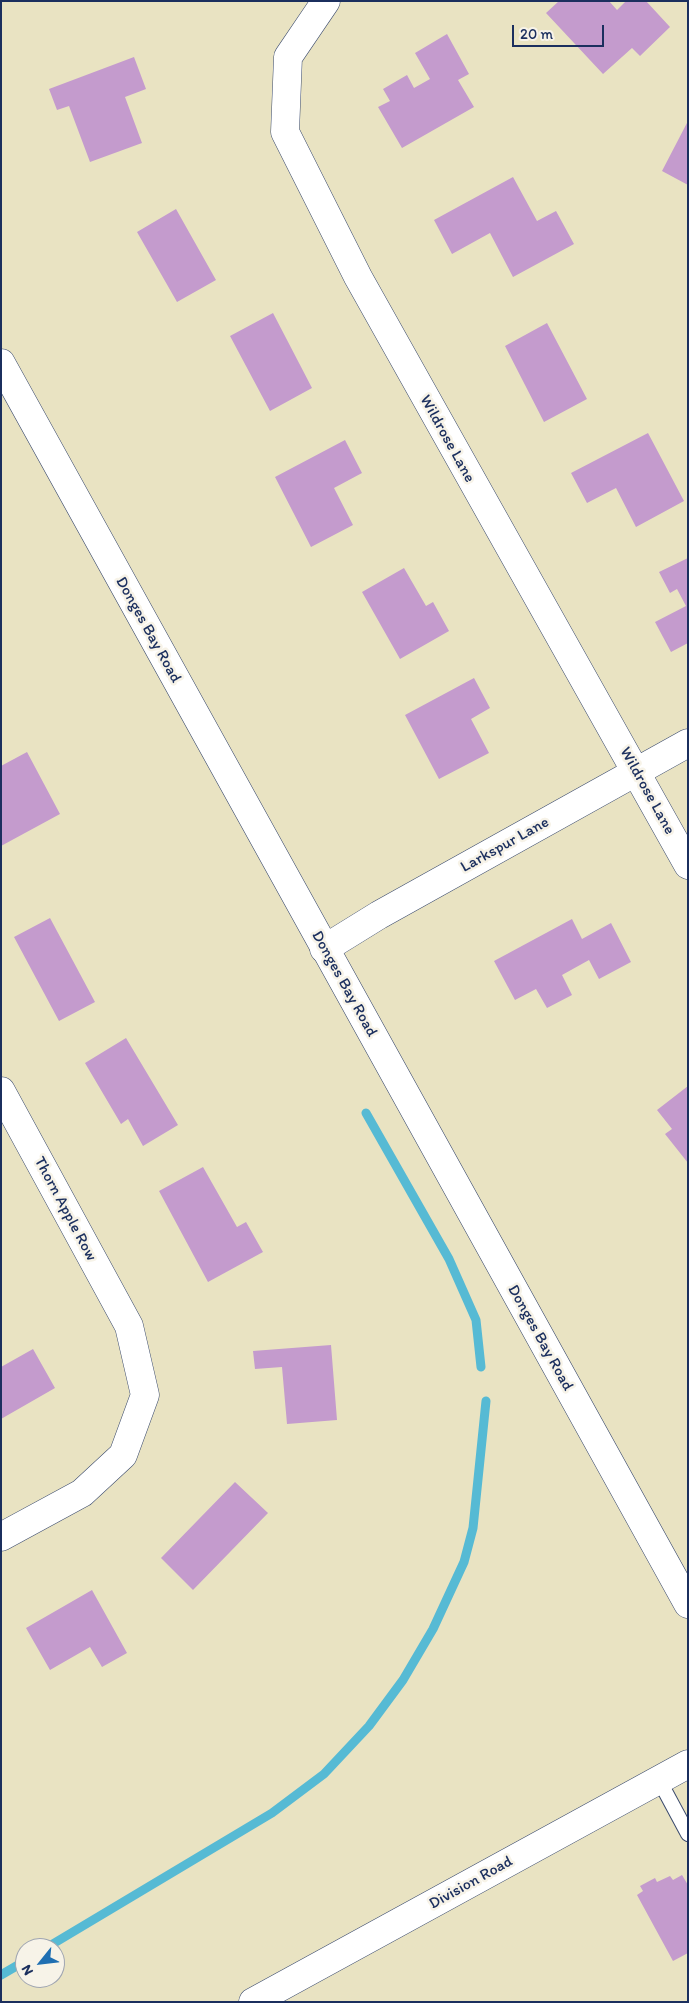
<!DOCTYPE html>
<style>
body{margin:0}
#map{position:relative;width:689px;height:2003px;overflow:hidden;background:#e9e3c2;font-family:Itim,sans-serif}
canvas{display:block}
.frame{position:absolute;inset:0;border:2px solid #1b2f5e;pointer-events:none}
.north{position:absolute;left:15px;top:1938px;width:50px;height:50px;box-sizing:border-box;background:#f7f3e8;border:1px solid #9fa5b1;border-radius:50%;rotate:241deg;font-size:14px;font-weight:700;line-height:20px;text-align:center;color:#1b2f5e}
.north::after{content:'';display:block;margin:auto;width:18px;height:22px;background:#1f6fb2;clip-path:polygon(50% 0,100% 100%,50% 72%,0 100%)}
.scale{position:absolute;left:512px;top:25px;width:92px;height:22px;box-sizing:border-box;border:2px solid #1b2f5e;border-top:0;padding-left:6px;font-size:15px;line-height:18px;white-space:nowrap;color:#1b2f5e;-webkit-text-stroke:4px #f7f3e8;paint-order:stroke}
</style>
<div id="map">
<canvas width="689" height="2003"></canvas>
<div class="frame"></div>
<div class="north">N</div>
<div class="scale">20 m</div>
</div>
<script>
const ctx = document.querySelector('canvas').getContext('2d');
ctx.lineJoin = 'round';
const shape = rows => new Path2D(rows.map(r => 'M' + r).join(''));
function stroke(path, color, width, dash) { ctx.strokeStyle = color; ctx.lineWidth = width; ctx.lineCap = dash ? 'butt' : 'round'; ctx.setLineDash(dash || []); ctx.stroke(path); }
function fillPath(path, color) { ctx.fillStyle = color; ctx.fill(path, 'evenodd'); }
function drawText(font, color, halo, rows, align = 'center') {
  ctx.font = font + ' Itim,sans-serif'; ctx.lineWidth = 5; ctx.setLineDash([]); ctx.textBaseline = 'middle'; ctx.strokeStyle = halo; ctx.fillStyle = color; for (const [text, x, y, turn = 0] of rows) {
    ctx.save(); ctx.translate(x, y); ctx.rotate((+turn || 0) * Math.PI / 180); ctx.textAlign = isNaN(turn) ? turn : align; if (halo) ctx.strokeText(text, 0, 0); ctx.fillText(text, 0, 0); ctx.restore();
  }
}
stroke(shape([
 [366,1113,449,1259,476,1320,481,1367],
 [46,1948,272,1813,324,1774,369,1726,403,1680,433,1629,464,1562,473,1528,486,1401],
 [1,1975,25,1961]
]), '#56bad4', 9);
fillPath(shape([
 [559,1,609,1,617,10,626,1,646,1,670,27,640,56,632,48,603,74,546,13],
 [447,34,469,74,458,80,474,107,402,148,378,107,390,101,383,89,407,75,414,88,430,79,415,53],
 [134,57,146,89,125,97,142,143,90,162,69,106,57,110,49,89],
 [688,121,688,185,662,171],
 [513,177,537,221,556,211,574,244,513,277,490,233,452,254,434,220],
 [176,209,216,280,177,302,137,232],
 [273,313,312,388,270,411,230,336],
 [547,323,587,399,544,422,505,346],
 [648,433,684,501,636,527,616,488,587,503,571,473],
 [345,440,362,473,334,488,353,525,311,547,275,477],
 [688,558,688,643,671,652,655,622,686,606,677,589,670,593,659,572],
 [404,568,426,606,433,602,449,631,400,659,362,592],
 [474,678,490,708,471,719,489,753,439,779,405,715],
 [27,752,60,814,1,846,1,766],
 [50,918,95,1002,59,1021,14,937],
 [572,919,582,939,611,923,631,962,599,979,589,960,562,975,572,995,547,1008,536,989,515,1000,494,961],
 [126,1038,178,1125,143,1146,128,1119,121,1124,85,1063],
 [688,1086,688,1163,665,1134,672,1129,657,1110],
 [203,1167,237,1227,246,1222,263,1252,208,1282,159,1191],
 [331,1345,337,1420,287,1424,282,1367,255,1369,253,1351],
 [33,1349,55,1388,1,1419,1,1367],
 [235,1482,268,1513,193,1590,161,1558],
 [92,1590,127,1653,102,1667,90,1647,50,1670,26,1628],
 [682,1875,688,1885,688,1953,673,1961,637,1895,643,1891,640,1886,655,1878,657,1882,670,1876,673,1880]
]), '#c49bcd');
const lane = shape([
 [659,1780,688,1834]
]);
const street = shape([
 [326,1,288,57,285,132,358,277,688,865],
 [324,949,379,915,688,743],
 [1,1091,129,1326,145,1395,123,1455,82,1493,1,1537]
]);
const secondary = shape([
 [1,363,688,1604],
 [253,2002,688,1764]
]);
stroke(lane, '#3a4a6d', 16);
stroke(street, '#3a4a6d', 29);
stroke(secondary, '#3a4a6d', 29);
stroke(lane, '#fff', 14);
stroke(street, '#fff', 28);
stroke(secondary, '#fff', 28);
drawText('16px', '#1b2f5e', '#f7f3e8', [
 ["Wildrose Lane",447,439,61],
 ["Donges Bay Road",148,630,61],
 ["Wildrose Lane",647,791,61],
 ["Larkspur Lane",505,845,-29],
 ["Donges Bay Road",344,984,61],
 ["Thorn Apple Row",65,1209,62],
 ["Donges Bay Road",540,1338,61],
 ["Division Road",471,1883,-29]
]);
</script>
